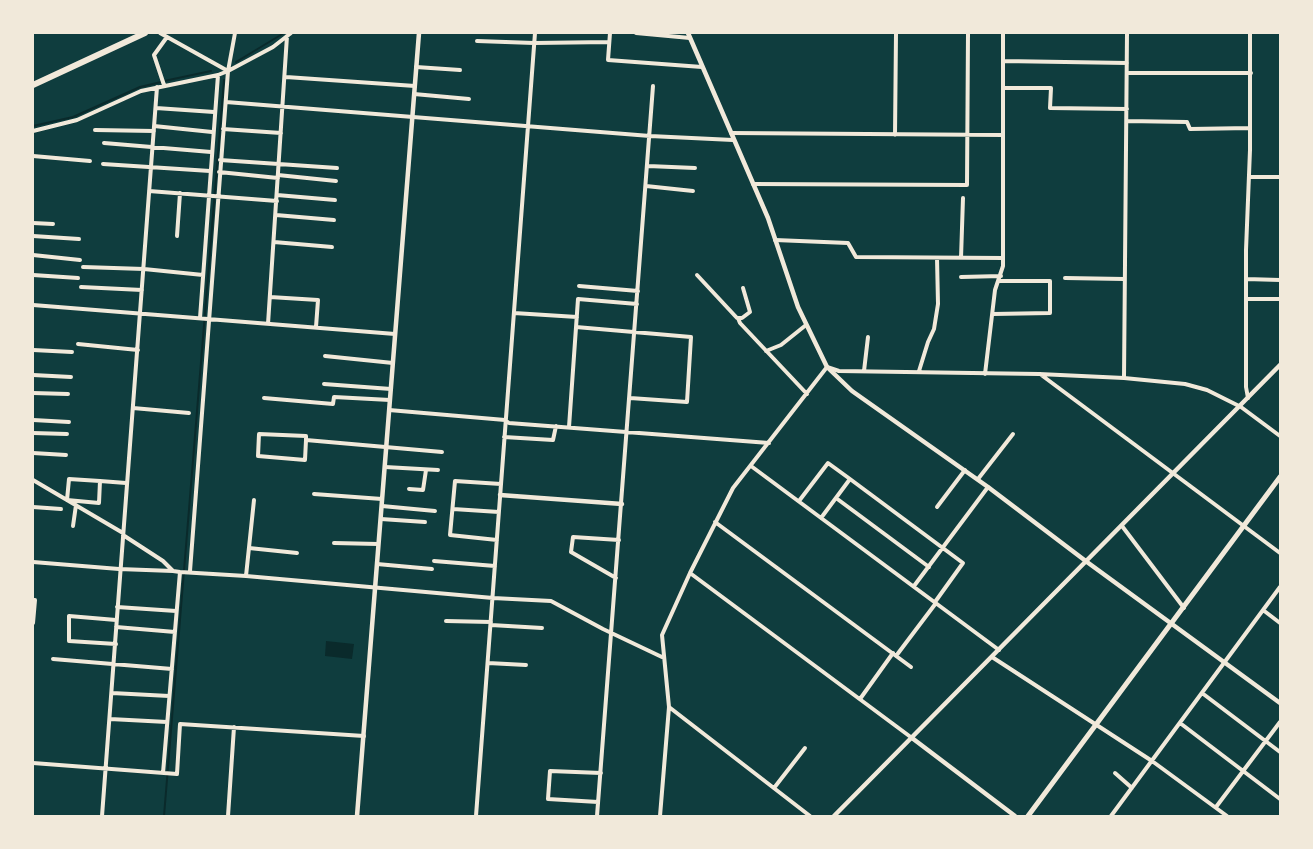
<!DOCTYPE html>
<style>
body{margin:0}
#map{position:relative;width:1313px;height:849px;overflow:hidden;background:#0f3d3e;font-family:"Alegreya Sans",sans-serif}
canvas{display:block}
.frame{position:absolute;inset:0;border:34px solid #f1e9da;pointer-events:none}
</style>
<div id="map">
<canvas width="1313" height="849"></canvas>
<div class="frame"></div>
</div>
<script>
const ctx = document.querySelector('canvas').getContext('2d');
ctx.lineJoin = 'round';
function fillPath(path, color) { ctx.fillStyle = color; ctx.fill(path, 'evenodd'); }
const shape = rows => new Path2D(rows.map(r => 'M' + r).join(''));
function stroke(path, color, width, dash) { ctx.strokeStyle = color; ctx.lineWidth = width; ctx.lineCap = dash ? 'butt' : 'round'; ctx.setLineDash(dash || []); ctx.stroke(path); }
fillPath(shape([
 [326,641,354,644,352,659,325,656]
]), '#0a2a2b');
stroke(shape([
 [236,62,284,33],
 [164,81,211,71],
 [33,126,73,117,140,87,161,82],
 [164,816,224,80]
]), '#0a2a2b', 2);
stroke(shape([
 [160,33,228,71,273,47,291,33],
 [610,33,608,60,702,67],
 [636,33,690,38],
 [477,41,534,43,609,42],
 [1003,61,1127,63],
 [416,67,460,70],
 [1127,73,1251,73],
 [286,77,415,86],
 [164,85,154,55,167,37],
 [1003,88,1051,88,1050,108,1127,109],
 [414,94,469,99],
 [226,102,650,136,733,140],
 [156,108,214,112],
 [1127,121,1187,122,1190,129,1250,128],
 [154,126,212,132],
 [223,129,281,133],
 [95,130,154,131],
 [33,131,77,120,141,91,218,75,228,71],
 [731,133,1003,135],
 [895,135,896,33],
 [104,143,211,152],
 [33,156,90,161],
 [220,160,337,168],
 [103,164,210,171],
 [648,166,695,168],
 [219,172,278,178],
 [278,175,336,181],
 [1249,177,1280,177],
 [753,184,967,185,968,33],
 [646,186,693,191],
 [149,191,277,201],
 [277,195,335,200],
 [276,215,334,220],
 [33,223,53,224],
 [33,236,79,239],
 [177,236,180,193],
 [775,240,848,243,856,257,1003,258],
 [274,242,332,247],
 [33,255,80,260],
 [961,258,963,198],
 [83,267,144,269,203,275],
 [33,275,78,278],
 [697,275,737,318,742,318,750,312,743,288],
 [961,277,1001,276],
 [1065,278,1124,279],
 [1246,279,1280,280],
 [579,286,638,291],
 [81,287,142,290],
 [270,297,318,300,316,327],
 [1246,299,1280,299],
 [33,305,395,334],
 [514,313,577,317],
 [993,314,1050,313,1050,281,1000,281],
 [200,318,218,75],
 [738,318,740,323,807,394],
 [268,324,287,36],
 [576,327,691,337,687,402,630,398],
 [78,344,138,350],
 [33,350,72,352],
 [766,351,781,345,806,325],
 [325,356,393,363],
 [864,371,868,337],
 [919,371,928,342,934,329,938,304,937,258],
 [985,374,995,290,1003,266,1003,33],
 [1040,374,1280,553],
 [33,375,71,377],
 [1124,378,1127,33],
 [324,384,391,389],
 [33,393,68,394],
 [264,398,333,404,334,397,390,400],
 [1248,398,1246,387,1246,250,1250,150,1250,33],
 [133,408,189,413],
 [389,410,505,420,509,423,769,443],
 [33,420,69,422],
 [569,427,578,299,637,304],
 [33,433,67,434],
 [504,437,553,440,556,426],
 [306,440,305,460,258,456,259,434,306,436,306,440,442,452],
 [33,453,66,455],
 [751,466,999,650],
 [385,467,438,470],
 [978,479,1013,434],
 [33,480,123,533],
 [100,481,99,503,67,500,69,479,100,481,126,483],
 [409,489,423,490,426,470],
 [314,494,382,499],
 [836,498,929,567],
 [799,501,828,463,850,479,963,563,935,602],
 [382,506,435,511],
 [33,507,61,509],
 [937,507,965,470],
 [453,509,499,512],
 [821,518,850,479],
 [381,519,425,522],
 [715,522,911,667],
 [73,526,76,505],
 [1122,526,1184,608],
 [123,535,163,561,173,571,180,572,246,576,493,598,551,601,603,629,664,658],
 [497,540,450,535,455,481,501,484],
 [334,543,378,544],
 [249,548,297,553],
 [434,561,495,566],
 [33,562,119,569,173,571],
 [377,564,432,569],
 [190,571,228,71,235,33],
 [690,573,912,738],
 [246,576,254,500],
 [616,578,571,552,573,537,619,540],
 [914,586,988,487],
 [33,600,35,600,33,623],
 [117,607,176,611],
 [1263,610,1280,623],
 [116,620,69,616,69,641,116,644],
 [446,621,491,622],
 [491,625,542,628],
 [116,627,175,632],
 [896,656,936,603],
 [992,657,1152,761,1227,816],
 [53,659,172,669],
 [488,663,526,665],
 [112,693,169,696],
 [1202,693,1280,752],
 [860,699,893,653],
 [669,707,810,816],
 [110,719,167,722],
 [1180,723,1280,799],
 [33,763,177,774,180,724,364,736],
 [163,773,180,572],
 [1115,773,1132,788],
 [774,788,805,748],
 [598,802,548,799,550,771,601,773],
 [1216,807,1280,722],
 [102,816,157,87],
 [228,816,234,727],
 [476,816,535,33],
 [597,816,653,86],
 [660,816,669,707,662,635,690,573,733,488,827,367,839,371,1039,374,1124,378,1185,384,1207,390,1241,407,1280,436],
 [1111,816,1280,587]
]), '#f1e9da', 4);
stroke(shape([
 [688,33,768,218,798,307,827,367,852,391,988,487,1087,562,1280,703],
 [500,495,622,504],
 [912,738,1015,816],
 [357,816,419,33],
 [834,816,1280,365]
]), '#f1e9da', 4.5);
stroke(shape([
 [1028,816,1280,477]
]), '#f1e9da', 5);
stroke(shape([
 [33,85,145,33]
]), '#f1e9da', 6);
</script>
